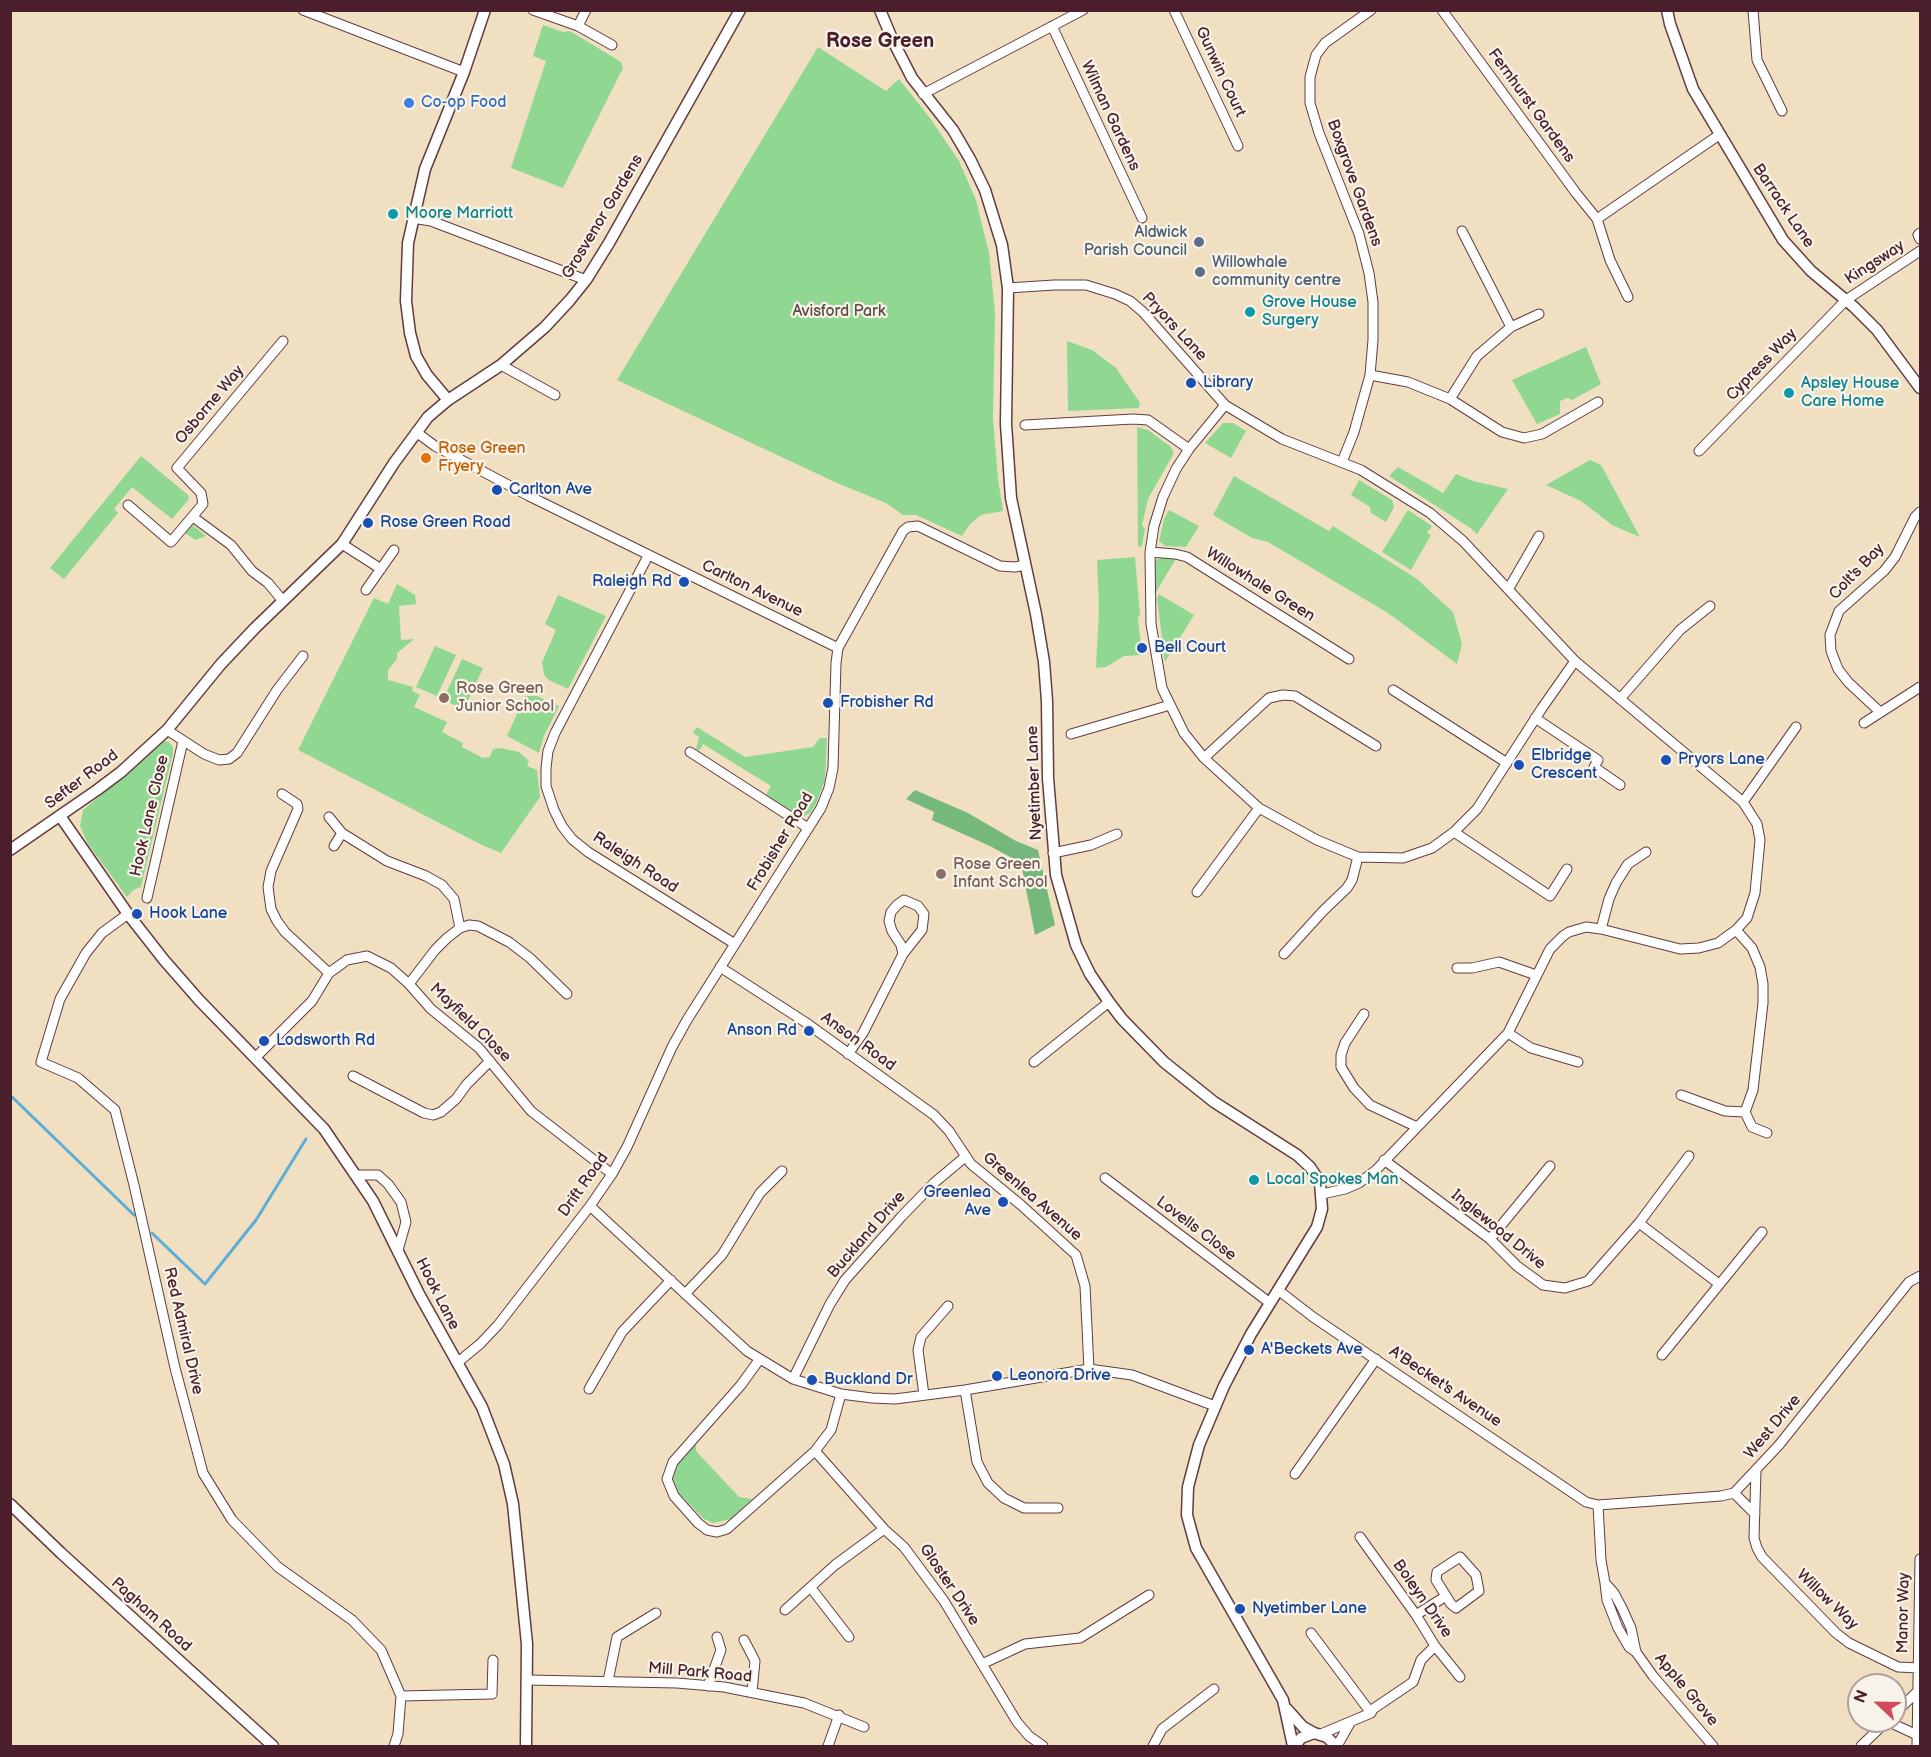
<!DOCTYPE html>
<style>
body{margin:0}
#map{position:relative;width:1931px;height:1757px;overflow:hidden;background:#f0dfc0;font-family:"Balsamiq Sans",sans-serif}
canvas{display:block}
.frame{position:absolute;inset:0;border:12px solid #4a1f2b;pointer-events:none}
.north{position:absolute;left:1847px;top:1673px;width:60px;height:60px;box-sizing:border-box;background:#f7f3e8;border:2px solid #b29e9c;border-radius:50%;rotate:292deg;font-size:16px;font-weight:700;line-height:24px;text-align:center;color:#4a1f2b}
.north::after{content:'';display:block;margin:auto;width:21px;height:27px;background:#d1495b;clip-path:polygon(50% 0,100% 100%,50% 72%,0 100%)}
</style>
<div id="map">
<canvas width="1931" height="1757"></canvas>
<div class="frame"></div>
<div class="north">N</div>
</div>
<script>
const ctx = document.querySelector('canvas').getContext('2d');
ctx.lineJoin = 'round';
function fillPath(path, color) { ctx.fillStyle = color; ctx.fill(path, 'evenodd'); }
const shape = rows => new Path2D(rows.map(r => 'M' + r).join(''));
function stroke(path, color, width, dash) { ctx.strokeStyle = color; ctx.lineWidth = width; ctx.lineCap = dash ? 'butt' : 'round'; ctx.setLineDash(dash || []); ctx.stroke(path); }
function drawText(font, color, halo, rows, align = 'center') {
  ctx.font = font + ' "Balsamiq Sans",sans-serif'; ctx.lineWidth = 4.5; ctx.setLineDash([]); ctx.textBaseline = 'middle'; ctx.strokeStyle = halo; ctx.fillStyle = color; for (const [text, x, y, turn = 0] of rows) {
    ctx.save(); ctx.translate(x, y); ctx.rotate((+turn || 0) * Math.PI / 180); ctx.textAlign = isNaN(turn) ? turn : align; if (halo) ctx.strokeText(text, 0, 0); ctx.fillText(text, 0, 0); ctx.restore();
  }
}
fillPath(shape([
 [543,25,563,32,570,31,621,62,623,68,563,188,511,168,546,61,533,56],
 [818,47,886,91,899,79,930,118,959,161,976,200,989,253,995,313,993,419,998,479,1003,511,981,515,970,524,962,536,916,515,903,515,886,503,837,483,617,380],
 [1067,341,1092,350,1116,368,1140,403,1139,408,1068,411],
 [1586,347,1601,384,1572,400,1567,398,1560,401,1560,414,1537,424,1512,380],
 [1223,423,1233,423,1246,431,1231,458,1205,443],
 [1137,427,1148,430,1171,447,1174,453,1148,499,1142,525,1145,529,1142,546,1138,547],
 [141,456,188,495,189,499,172,519,132,487,114,509,118,513,64,579,50,568],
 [1590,460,1601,465,1640,537,1612,525,1581,501,1546,485],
 [1398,467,1443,493,1456,474,1473,481,1508,489,1477,534,1472,529,1389,476],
 [1234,476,1329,531,1333,526,1417,579,1453,612,1462,644,1457,664,1388,613,1268,542,1252,538,1213,515],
 [1359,480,1392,500,1394,507,1386,522,1371,513,1370,507,1351,495],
 [1169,510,1199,526,1186,547,1165,546,1159,541,1164,519],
 [1408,510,1432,526,1427,533,1431,535,1411,570,1382,552],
 [191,524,206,536,195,540,184,532],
 [1166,556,1177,557,1156,592,1155,560],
 [1135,557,1140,614,1138,619,1142,655,1124,656,1106,667,1096,668,1099,609,1097,560],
 [397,584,415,595,416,604,399,606,401,640,414,639,397,653,397,659,388,670,388,680,413,687,412,691,420,695,414,707,447,722,442,732,463,743,462,747,483,758,490,757,493,749,500,748,519,752,529,761,527,766,537,770,540,797,501,853,482,845,298,750,374,598,388,604],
 [1159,594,1194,615,1165,662,1157,598],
 [558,595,606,616,568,689,549,680,544,675,542,662,556,630,545,624],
 [435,646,456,655,437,696,416,687],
 [462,659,483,668,464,709,443,700],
 [525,696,537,696,559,706,544,736,539,753,507,736],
 [697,727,745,757,813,747,820,738,827,738,825,780,816,804,810,813,804,816,797,815,766,795,771,786,703,744,699,751,696,749,699,737,693,733],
 [165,741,169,742,173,747,173,753,141,887,133,890,127,897,88,844,80,826,83,810],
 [696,1442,696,1451,739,1497,752,1499,731,1519,713,1523,704,1519,675,1489,672,1481,676,1464]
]), '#90d892');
fillPath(shape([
 [915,790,968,813,1016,841,1038,850,1055,925,1035,935,1021,863,990,846,932,820,934,812,906,799]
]), '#74b87c');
stroke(shape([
 [10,1095,134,1215],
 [152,1233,205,1284,256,1220,306,1139]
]), '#5baed7', 3);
const minor = shape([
 [303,10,464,72],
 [533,10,578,26,612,45],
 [1174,10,1238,146],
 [1442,10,1576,193,1597,219,1610,260,1628,297],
 [1753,10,1757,60,1782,111],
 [578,26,586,10],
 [1052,26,1142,218],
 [923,94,1083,10],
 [412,218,431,221,586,280],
 [1597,219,1719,135],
 [1920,233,1918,235,1920,239],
 [1008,288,1054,285,1086,285,1115,294,1130,301,1143,312,1225,405,1282,439,1361,470,1430,513,1463,541,1575,661,1743,802,1757,824,1760,840,1755,893,1747,918,1736,930,1718,943,1699,948,1680,949,1601,929,1586,927,1569,932,1563,936,1550,949,1508,1033,1376,1170,1359,1183,1345,1189,1322,1194],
 [1511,327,1539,314],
 [501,365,555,395],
 [1370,375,1408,382,1450,399,1502,432,1524,438,1542,434,1598,402],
 [1450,399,1477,356,1511,327,1462,231],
 [1225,405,1189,449,1176,469,1163,497,1154,526,1150,552,1151,624,1162,688,1184,733,1204,758,1259,808,1317,840,1358,857,1403,858,1432,848,1454,832,1477,809,1542,708,1575,661],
 [1025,425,1133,419,1148,420,1189,449],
 [416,432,435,446,529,496,838,648],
 [1699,451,1846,300,1920,251],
 [1342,462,1354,432,1370,375,1373,340,1373,302,1369,273,1359,234,1319,133,1310,103,1310,77,1316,55,1325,43,1371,10],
 [128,505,171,542,203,504,201,493,177,468,283,341],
 [193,517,231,545,252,571,268,583,283,601],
 [342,544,381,569],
 [1150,552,1175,554,1187,557,1349,659],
 [648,556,555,733,548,751,546,768,546,786,554,810,562,826,572,839,588,852,735,944],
 [1509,588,1539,536],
 [366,590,394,550],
 [1393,690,1507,763],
 [1620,699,1680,630,1710,606],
 [1880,712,1848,682,1838,669,1831,651,1830,635,1839,611,1884,571,1895,557,1915,517,1920,512],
 [1535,718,1598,760,1594,767,1620,785],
 [1864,723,1920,687],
 [167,730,204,754,219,760,229,759,237,753,277,690,303,656],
 [1071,734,1170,705],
 [690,752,808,828],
 [1204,758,1269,698,1283,695,1295,696,1376,746],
 [282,794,297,804,298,809,271,871,268,887,271,909,277,921,285,932,329,973],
 [1743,802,1796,727],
 [329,817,342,833,387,861,426,876,442,885,454,899,460,928],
 [1454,832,1550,896,1567,869],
 [334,846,342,833],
 [1053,853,1091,845,1117,834],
 [1197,892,1259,808],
 [147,898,183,741],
 [128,914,102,933,86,953,60,999,41,1062,78,1078,115,1110,134,1185,175,1368,203,1473,232,1520,278,1567,352,1620,381,1650,401,1696,398,1734,394,1746],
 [1601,929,1609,899,1616,883,1628,864,1646,852],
 [1284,954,1323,911,1347,888,1352,880,1358,857],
 [720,967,805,1022,934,1115,949,1131,971,1164,1021,1205,1076,1255,1085,1286,1089,1369],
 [1457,968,1472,968,1499,962,1536,975],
 [567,994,530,958,509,942,478,926,469,925,460,928,447,938,435,950,409,984,431,1009,479,1048,531,1111,612,1174],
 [1364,1014,1345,1043,1341,1055,1341,1067,1354,1088,1370,1105,1417,1127],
 [1508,1033,1531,1048,1578,1062],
 [848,1054,863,1033,903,954,922,930,924,914,918,906,904,900,897,905,891,912,889,921,892,931,901,945,903,954],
 [256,1057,312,1001,329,973,347,960,367,956,391,968,409,984],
 [1034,1062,1109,1002],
 [353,1076,424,1113,433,1115,441,1112,456,1099,467,1084,490,1061],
 [1681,1095,1725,1111,1745,1112,1753,1090,1763,1003,1763,984,1760,967,1752,948,1736,930],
 [1745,1112,1752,1127,1767,1133],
 [1384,1160,1490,1239,1517,1266,1543,1285,1565,1288,1588,1281,1639,1223,1689,1156],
 [356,1175,378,1175,388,1184,401,1202,406,1222,398,1250],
 [1105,1178,1270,1303],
 [590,1206,747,1351,793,1379,841,1394,872,1398,895,1399,965,1390,1089,1369,1132,1375,1215,1406],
 [1639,1223,1719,1284],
 [1490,1239,1550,1166],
 [1278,1290,1313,1317,1586,1502,1598,1505,1721,1496,1734,1493,1779,1445,1909,1282,1920,1276],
 [685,1294,722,1255,760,1193,782,1171],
 [1662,1355,1762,1232],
 [759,1360,741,1385,673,1462,667,1479,674,1496,698,1523,707,1530,717,1532,727,1529,815,1451,831,1430,841,1394],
 [457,1363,480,1344,498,1325,590,1206,612,1174,627,1147,672,1047,687,1020,821,808,829,788,833,768,836,663,838,648,903,531,908,527,918,526,1000,566,1015,567,1025,565],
 [793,1379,830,1304,845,1280,902,1216,934,1183,965,1157],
 [589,1389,622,1332,671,1280],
 [965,1390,977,1462,988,1483,1004,1498,1024,1508,1058,1508],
 [924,1395,918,1350,921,1337,948,1306],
 [815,1451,884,1529,904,1547,944,1601,1017,1722,1029,1736,1043,1746],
 [1756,1470,1754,1538,1757,1548,1762,1557,1836,1633,1849,1643,1898,1667,1919,1668],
 [1295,1474,1376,1359],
 [1734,1493,1755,1514],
 [1598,1505,1601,1560,1605,1583,1614,1593,1622,1608,1631,1628,1636,1652,1653,1676,1713,1746],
 [1360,1537,1416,1615,1435,1646,1460,1677],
 [1460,1557,1476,1575,1479,1591,1456,1608,1451,1604,1436,1580,1437,1572,1460,1557],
 [1605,1583,1607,1600,1618,1628,1629,1647,1636,1652],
 [811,1588,849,1637],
 [785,1610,835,1565,884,1529],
 [1416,1615,1446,1596],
 [1311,1633,1371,1713],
 [744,1640,755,1661,752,1692],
 [982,1664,1025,1644,1080,1638,1149,1595],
 [528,1680,677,1683,724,1687,804,1703,864,1727],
 [608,1681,617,1637,656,1613],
 [708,1686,721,1650,717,1637],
 [401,1696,492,1694,493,1660],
 [1895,1713,1918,1691],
 [1887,1721,1917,1735],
 [1321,1734,1371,1713,1373,1709,1413,1682,1421,1660,1435,1646],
 [828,1746,839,1715],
 [1153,1746,1162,1729,1214,1689],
 [1337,1746,1350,1723],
 [1861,1746,1887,1721],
 [1917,1746,1920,1559]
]);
const tertiary = shape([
 [880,10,893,41,912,78,953,130,970,159,985,190,1002,245,1008,288,1006,424,1011,498,1036,614,1044,662,1047,701,1048,778,1056,875,1076,945,1090,974,1109,1002,1122,1019,1164,1062,1214,1102,1297,1155,1310,1167,1320,1182,1322,1209,1317,1227,1251,1334,1224,1386,1199,1445,1188,1487,1187,1515,1196,1548,1283,1700,1293,1746],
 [1667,10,1670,24,1693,89,1783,240,1811,271,1854,307,1877,330,1920,388],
 [448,400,427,375,416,356,410,333,406,301,408,243,425,169,464,72,485,10],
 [60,816,128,914,164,960,199,1000,324,1129,373,1201,419,1294,482,1407,504,1464,513,1504,527,1644,526,1746],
 [10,850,97,790,121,772,167,730,221,664,255,628,342,544,394,463,428,417,448,400,501,365,545,327,570,300,586,280,609,243,740,10],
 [10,1504,61,1553,273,1746],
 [1287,1709,1303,1727,1314,1733],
 [1295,1746,1301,1738,1314,1733,1327,1737,1336,1746]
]);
stroke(minor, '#633c41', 11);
stroke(tertiary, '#633c41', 13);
stroke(minor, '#fff', 9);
stroke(tertiary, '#fff', 10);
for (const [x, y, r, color] of [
 [409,103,6,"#3f7fe0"],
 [393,214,6,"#0f9aa8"],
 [1199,242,6,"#5c6f8a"],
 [1200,272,6,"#5c6f8a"],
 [1250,312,6,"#0f9aa8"],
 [1191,383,6,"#1a4fb4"],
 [1789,393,6,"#0f9aa8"],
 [426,458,6,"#e8710a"],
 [497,490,6,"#1a4fb4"],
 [368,523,6,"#1a4fb4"],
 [684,582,6,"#1a4fb4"],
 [1142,648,6,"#1a4fb4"],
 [444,698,6,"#8d6e63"],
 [828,703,6,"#1a4fb4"],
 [1666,760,6,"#1a4fb4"],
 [1519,765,6,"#1a4fb4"],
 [941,874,6,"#8d6e63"],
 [137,914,6,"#1a4fb4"],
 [809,1031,6,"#1a4fb4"],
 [264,1041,6,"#1a4fb4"],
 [1254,1180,6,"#0f9aa8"],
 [1003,1202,6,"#1a4fb4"],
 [1249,1350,6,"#1a4fb4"],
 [997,1376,6,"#1a4fb4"],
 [812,1380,6,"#1a4fb4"],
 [1240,1609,6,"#1a4fb4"]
]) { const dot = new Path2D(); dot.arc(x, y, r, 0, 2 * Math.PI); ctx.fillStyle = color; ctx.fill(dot); stroke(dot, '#f7f3e8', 2); }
drawText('16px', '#4a1f2b', '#f7f3e8', [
 ["Gunwin Court",1220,72,65],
 ["Fernhurst Gardens",1531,106,54],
 ["Wilman Gardens",1110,116,65],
 ["Boxgrove Gardens",1354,183,70],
 ["Barrack Lane",1783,206,56],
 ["Grosvenor Gardens",603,217,-59],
 ["Kingsway",1875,263,-33],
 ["Pryors Lane",1174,327,47],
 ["Cypress Way",1762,365,-46],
 ["Osborne Way",210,405,-50],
 ["Colt's Bay",1857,572,-46],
 ["Willowhale Green",1260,585,32],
 ["Carlton Avenue",752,589,26],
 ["Sefter Road",82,780,-37],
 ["Nyetimber Lane",1035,783,-92],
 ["Hook Lane Close",150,816,-77],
 ["Frobisher Road",781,842,-59],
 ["Raleigh Road",635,863,33],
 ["Mayfield Close",470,1023,44],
 ["Anson Road",858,1042,36],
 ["Drift Road",584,1185,-55],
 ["Greenlea Avenue",1032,1197,41],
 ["Lovells Close",1196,1229,37],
 ["Inglewood Drive",1498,1230,39],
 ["Buckland Drive",867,1235,-49],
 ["Hook Lane",437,1294,63],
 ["Red Admiral Drive",183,1331,77],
 ["A'Becket's Avenue",1445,1387,34],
 ["West Drive",1773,1427,-50],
 ["Gloster Drive",949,1585,56],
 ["Boleyn Drive",1422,1599,55],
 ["Willow Way",1827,1600,44],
 ["Manor Way",1904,1613,-89],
 ["Pagham Road",151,1615,42],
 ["Mill Park Road",700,1673,5],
 ["Apple Grove",1686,1690,50]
]);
drawText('16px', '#366cbe', '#f7f3e8', [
 ["Co-op Food",421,103]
], 'left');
drawText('16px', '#0d838f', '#f7f3e8', [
 ["Moore Marriott",405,214],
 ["Grove House",1262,303],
 ["Surgery",1262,321],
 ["Apsley House",1801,384],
 ["Care Home",1801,402],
 ["Local Spokes Man",1266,1180]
], 'left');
drawText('16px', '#4e5e75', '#f7f3e8', [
 ["Aldwick",1187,233],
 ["Parish Council",1187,251],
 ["Willowhale",1212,263,"left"],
 ["community centre",1212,281,"left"]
], 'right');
drawText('16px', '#5c4d45', '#f7f3e8', [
 ["Avisford Park",839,312]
]);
drawText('16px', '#164399', '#f7f3e8', [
 ["Library",1203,383],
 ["Carlton Ave",509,490],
 ["Rose Green Road",380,523],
 ["Raleigh Rd",672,582,"right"],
 ["Bell Court",1154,648],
 ["Frobisher Rd",840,703],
 ["Elbridge",1531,756],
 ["Crescent",1531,774],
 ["Pryors Lane",1678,760],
 ["Hook Lane",149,914],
 ["Anson Rd",797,1031,"right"],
 ["Lodsworth Rd",276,1041],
 ["Greenlea",991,1193,"right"],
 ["Ave",991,1211,"right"],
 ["A'Beckets Ave",1261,1350],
 ["Leonora Drive",1009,1376],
 ["Buckland Dr",824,1380],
 ["Nyetimber Lane",1252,1609]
], 'left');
drawText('16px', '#c56008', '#f7f3e8', [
 ["Rose Green",438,449],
 ["Fryery",438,467]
], 'left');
drawText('16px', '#785e54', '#f7f3e8', [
 ["Rose Green",456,689],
 ["Junior School",456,707],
 ["Rose Green",953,865],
 ["Infant School",953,883]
], 'left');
drawText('bold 20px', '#4a1f2b', '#f7f3e8', [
 ["Rose Green",880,42]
]);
</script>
